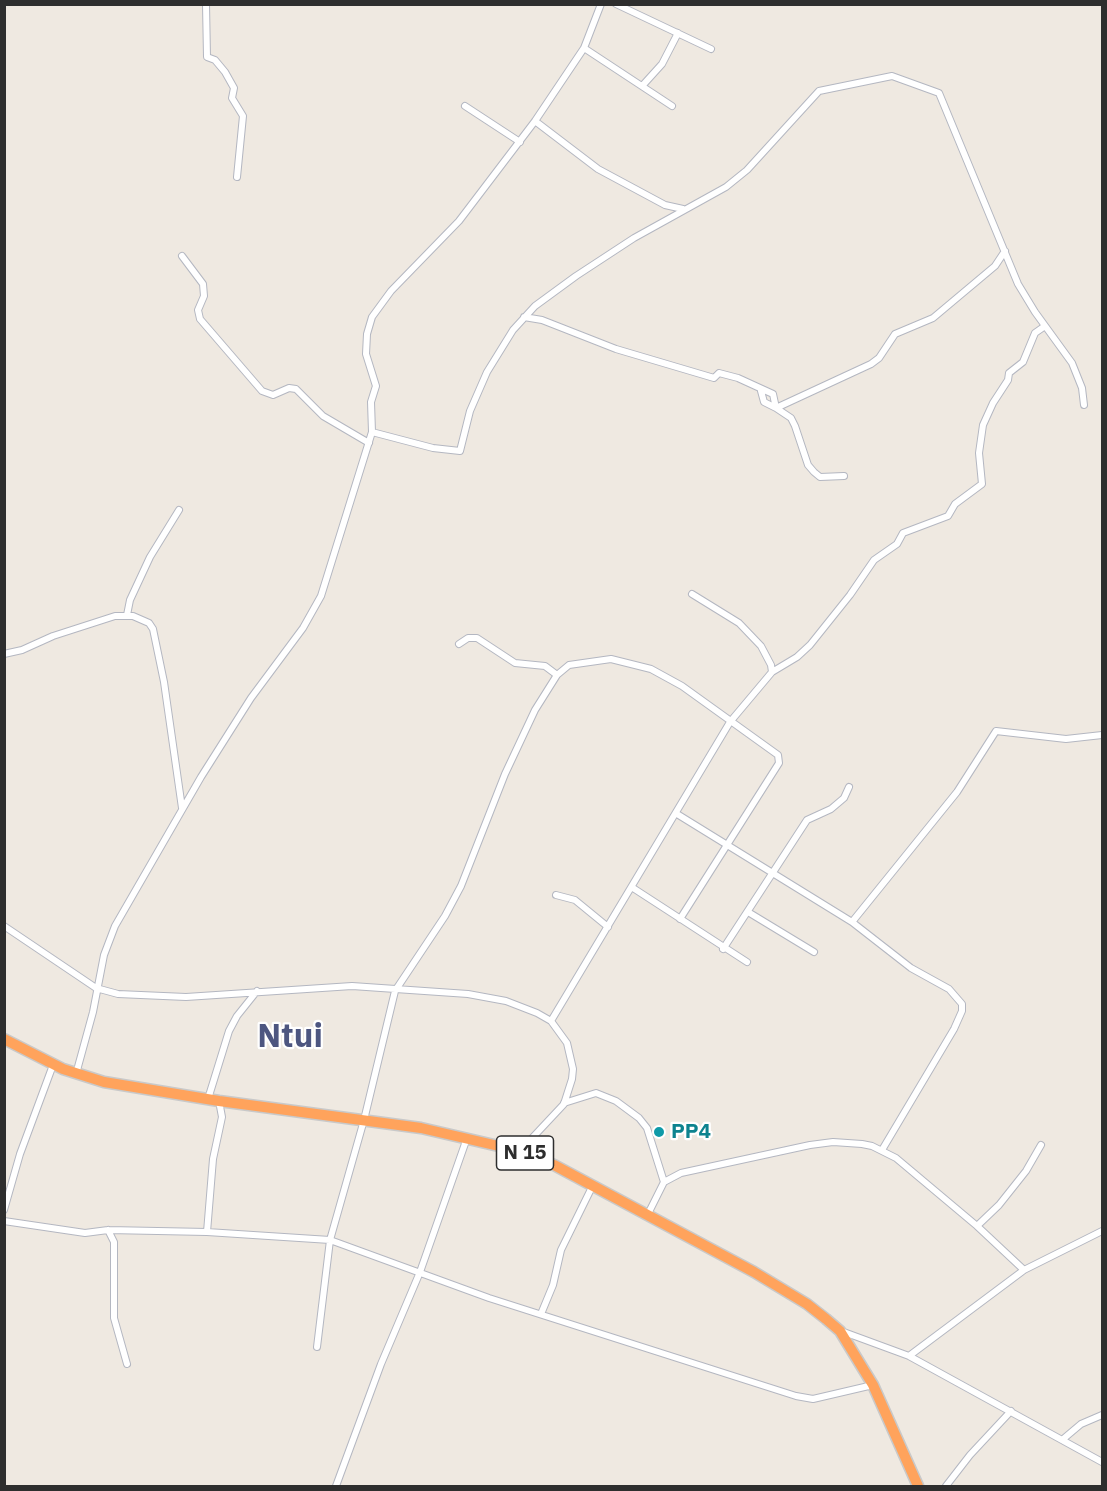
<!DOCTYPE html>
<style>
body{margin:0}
#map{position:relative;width:1107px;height:1491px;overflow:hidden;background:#efe9e1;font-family:"IBM Plex Sans",sans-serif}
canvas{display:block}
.frame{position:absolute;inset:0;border:6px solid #2e2e2e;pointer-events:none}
</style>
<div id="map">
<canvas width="1107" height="1491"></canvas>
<div class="frame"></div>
</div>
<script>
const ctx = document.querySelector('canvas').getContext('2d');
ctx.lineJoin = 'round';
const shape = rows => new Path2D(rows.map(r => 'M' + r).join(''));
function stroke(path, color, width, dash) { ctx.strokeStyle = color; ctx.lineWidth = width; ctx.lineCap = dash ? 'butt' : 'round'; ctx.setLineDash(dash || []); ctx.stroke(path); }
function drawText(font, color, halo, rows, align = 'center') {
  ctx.font = font + ' "IBM Plex Sans",sans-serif'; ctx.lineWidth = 4.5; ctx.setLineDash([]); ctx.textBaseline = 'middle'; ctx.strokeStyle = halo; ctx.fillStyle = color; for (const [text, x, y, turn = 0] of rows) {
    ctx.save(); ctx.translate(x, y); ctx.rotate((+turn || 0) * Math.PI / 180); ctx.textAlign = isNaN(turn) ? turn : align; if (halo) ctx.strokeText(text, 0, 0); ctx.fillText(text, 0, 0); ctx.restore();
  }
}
const street = shape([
 [206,4,207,57,215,60,225,72,234,88,232,98,243,116,237,177],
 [616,4,711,49],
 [584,48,672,106],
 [643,85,662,64,678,33],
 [465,106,520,142],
 [535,121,598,169,665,205,683,209],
 [182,256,203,284,204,296,198,310,200,319,262,391,273,395,289,388,296,389,323,416,369,443],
 [524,317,542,320,616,349,714,378,719,373,738,378,773,394,776,408,791,418,795,426,808,465,814,472,820,477,844,476],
 [761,391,764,402,776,408,871,364,879,358,895,334,933,318,995,266,1005,251],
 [372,432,433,448,460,451,470,411,487,372,513,330,535,306,576,276,634,238,726,187,747,170,819,91,892,76,939,93,1018,284,1035,312,1072,363,1082,388,1084,405],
 [127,615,130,600,150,557,179,510],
 [459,644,468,638,477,638,515,663,545,666,557,675],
 [4,654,22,650,53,636,115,616,133,616,149,623,153,629,164,682,182,808],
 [772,672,797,657,810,645,850,595,874,560,897,544,903,533,948,516,955,504,982,484,979,453,983,425,993,403,1008,380,1009,373,1023,362,1035,333,1045,326],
 [677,814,852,922,911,968,949,989,962,1004,962,1011,954,1029,882,1150],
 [633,888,747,962],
 [556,895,575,900,608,927],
 [748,912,814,952],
 [852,922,957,792,996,731,1066,739,1102,735],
 [4,926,96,988,118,994,186,997,352,986,468,994,506,1001,537,1013,551,1021,567,1043,573,1069,572,1079,564,1104,520,1151],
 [723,949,807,820,831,809,844,798,849,787],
 [551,1021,730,722,772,672,771,665,761,646,739,623,692,594],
 [76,1074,93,1012,104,955,115,926,201,777,251,698,303,628,321,596,372,432,371,402,376,386,366,354,367,334,372,317,391,291,459,221,535,121,584,48,601,4],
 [208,1099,229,1031,237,1016,257,991],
 [564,1103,596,1093,616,1101,639,1118,647,1128,664,1182],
 [4,1210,20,1154,53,1065],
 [648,1214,664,1182,681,1173,810,1145,833,1142,862,1144,872,1146,896,1158,977,1226,1024,1270],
 [4,1221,85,1233,108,1230,207,1232,330,1240,489,1298,796,1396,813,1399,873,1385],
 [977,1226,999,1205,1026,1171,1041,1145],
 [108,1230,114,1242,114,1318,127,1364],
 [207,1232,213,1159,222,1117,219,1101],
 [541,1314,553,1285,561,1250,593,1185],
 [841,1331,909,1356,1102,1462],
 [317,1347,330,1240,364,1120,395,991,445,916,461,886,505,774,535,710,557,675,569,665,611,659,651,669,682,686,778,755,779,763,680,919],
 [909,1356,1024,1270,1102,1231],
 [1062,1440,1081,1424,1102,1415],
 [336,1486,381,1364,420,1272,467,1138],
 [946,1486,970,1455,1011,1411]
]);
const highway = shape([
 [4,1039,63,1069,104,1082,219,1101,421,1128,520,1151,554,1165,754,1272,807,1304,826,1319,840,1331,873,1385,918,1486]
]);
stroke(street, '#b4b7c1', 8);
stroke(highway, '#c9c9c9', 13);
stroke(street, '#fff', 6);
stroke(highway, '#ffa35c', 10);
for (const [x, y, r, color] of [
 [659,1132,6,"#0f9aa8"]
]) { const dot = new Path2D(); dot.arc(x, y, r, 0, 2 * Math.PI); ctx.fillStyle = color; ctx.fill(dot); stroke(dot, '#fff', 2); }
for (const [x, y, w] of [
 [525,1153,57]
]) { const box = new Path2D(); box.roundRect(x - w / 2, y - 17, w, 34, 4.5); ctx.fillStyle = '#fff'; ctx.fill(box); stroke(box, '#2e2e2e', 1.5); }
drawText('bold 20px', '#2e2e2e', null, [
 ["N 15",525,1153]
]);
drawText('bold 21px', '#0d838f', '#fff', [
 ["PP4",671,1132]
], 'left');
drawText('bold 33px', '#4d5680', '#fff', [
 ["Ntui",290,1037]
]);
</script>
